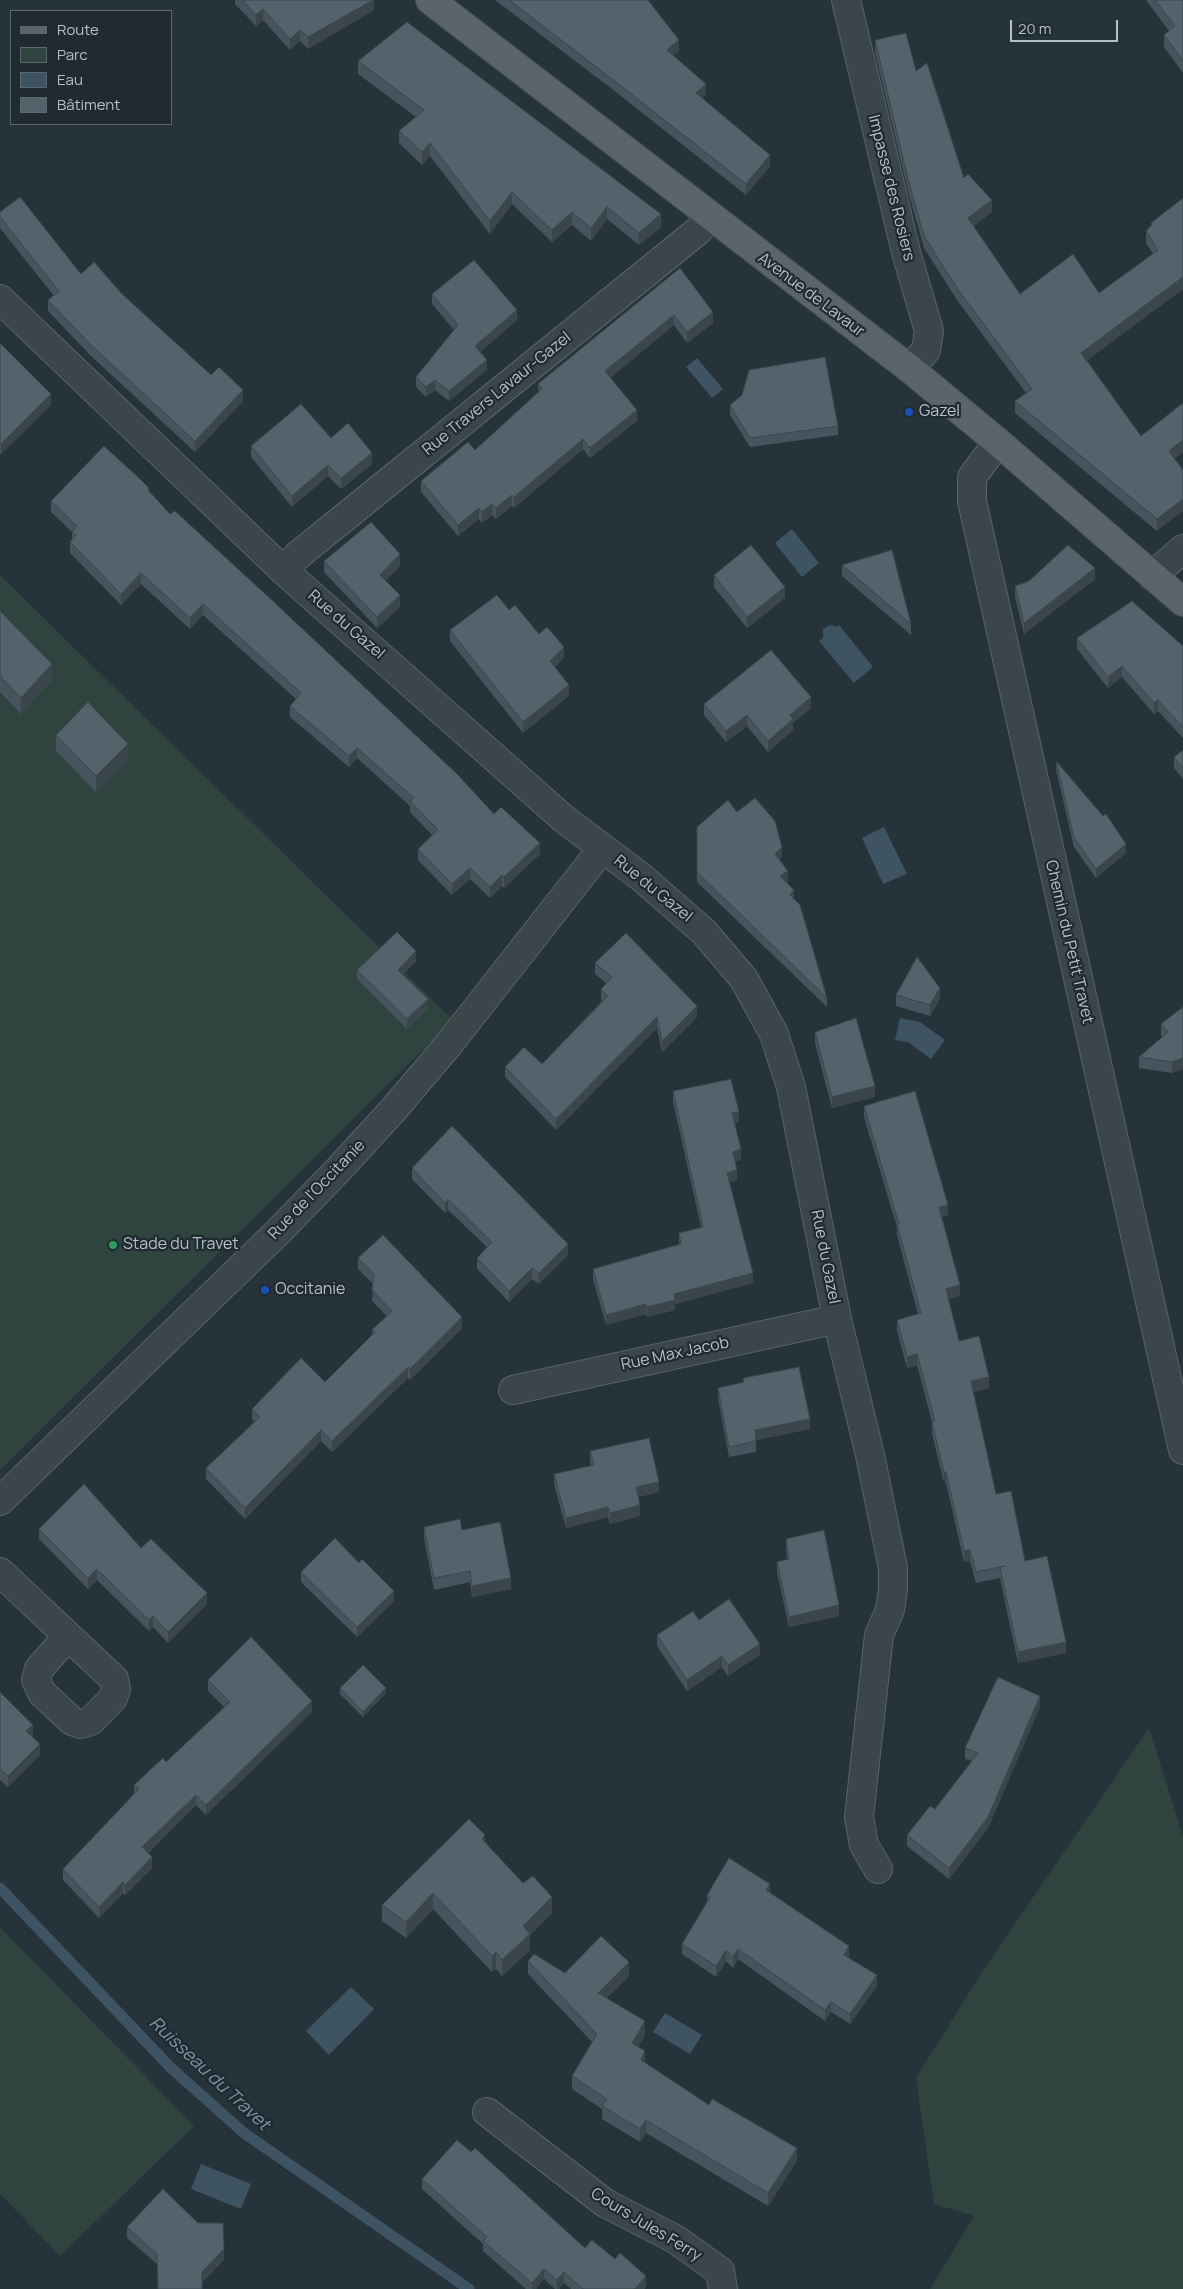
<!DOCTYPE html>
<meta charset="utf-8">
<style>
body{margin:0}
#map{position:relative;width:1183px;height:2289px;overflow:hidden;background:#27333b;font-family:Manrope,sans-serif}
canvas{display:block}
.legend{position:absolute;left:10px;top:10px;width:162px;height:115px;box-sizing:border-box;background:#1f2a31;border:1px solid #5b666d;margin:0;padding:6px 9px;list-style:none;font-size:15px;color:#b6c0c7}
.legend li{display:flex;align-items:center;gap:10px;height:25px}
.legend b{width:25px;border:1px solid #5b666d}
.scale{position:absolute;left:1010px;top:20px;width:108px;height:22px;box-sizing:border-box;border:2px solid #b6c0c7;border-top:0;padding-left:6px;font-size:15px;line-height:18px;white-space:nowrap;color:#b6c0c7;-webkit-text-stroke:4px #1f2a31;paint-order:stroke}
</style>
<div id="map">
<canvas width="1183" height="2289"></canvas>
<ul class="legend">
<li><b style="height:6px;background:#59646b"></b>Route</li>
<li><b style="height:14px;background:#2f433f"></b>Parc</li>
<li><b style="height:14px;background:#3f5462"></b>Eau</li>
<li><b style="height:14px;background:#54626c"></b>Bâtiment</li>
</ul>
<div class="scale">20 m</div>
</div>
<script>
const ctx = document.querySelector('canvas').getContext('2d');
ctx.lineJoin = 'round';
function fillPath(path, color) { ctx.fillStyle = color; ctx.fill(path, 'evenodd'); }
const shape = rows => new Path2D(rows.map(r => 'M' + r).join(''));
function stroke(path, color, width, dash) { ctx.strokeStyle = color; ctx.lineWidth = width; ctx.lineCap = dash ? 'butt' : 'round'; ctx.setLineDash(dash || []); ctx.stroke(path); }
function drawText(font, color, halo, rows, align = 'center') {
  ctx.font = font + ' Manrope,sans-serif'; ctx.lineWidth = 4.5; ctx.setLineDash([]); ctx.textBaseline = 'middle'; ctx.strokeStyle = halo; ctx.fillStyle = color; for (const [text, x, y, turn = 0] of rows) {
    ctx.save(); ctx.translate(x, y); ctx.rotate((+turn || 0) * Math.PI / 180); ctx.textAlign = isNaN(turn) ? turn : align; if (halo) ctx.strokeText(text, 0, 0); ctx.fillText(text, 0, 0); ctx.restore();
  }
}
fillPath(shape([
 [0,575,453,1020,0,1470],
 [1149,1728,1183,1836,1183,2289,930,2289,974,2216,934,2204,916,2078,984,1969],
 [0,1927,194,2126,60,2256,0,2194]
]), '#2f433f');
fillPath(shape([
 [697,358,723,389,712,398,686,367],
 [792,529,819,563,802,577,775,543],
 [830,625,836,627,839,625,873,667,854,683,819,641,823,638,823,629],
 [884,827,907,874,883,884,862,838],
 [900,1018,920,1022,945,1040,931,1059,908,1042,895,1040],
 [351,1987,374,2009,329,2055,306,2031],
 [665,2013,702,2035,690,2054,653,2032],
 [201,2164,251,2184,241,2209,191,2189]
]), '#3f5462');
stroke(shape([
 [0,1888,171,2068,244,2133,469,2289]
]), '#3f5462', 11);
const street = shape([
 [846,0,906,252,929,331,926,350,910,369],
 [0,299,284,571,564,819,641,877,704,932,744,979,774,1034,791,1087,837,1319,870,1455,893,1568,893,1589,890,1610,879,1635,859,1817,864,1845,878,1869],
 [998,442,972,477,972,501,1183,1450],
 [284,571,297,556,699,230,709,216],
 [1152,576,1183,549],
 [513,1390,837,1319],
 [0,1501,279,1231,339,1169,394,1109,449,1044,602,849],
 [0,1572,68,1636,114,1679,116,1689,113,1698,91,1721,81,1724,72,1721,42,1693,36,1680,39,1669,68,1636],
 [487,2112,605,2203,675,2239,720,2271,723,2289]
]);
const primary = shape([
 [430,0,910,369,998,442,1183,602]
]);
stroke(street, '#58636a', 30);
stroke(primary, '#434e55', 30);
stroke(street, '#3a454c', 28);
stroke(primary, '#59646b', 28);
fillPath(shape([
 [235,0,374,0,374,10,308,49,300,41,290,50,263,20,256,26,235,4],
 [495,0,648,0,679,51,673,55,706,94,702,98,770,166,746,195,616,92],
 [1146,0,1183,0,1183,73,1164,47,1164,35,1169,31],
 [875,40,916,71,964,178,992,212,973,226,1020,294,1099,293,1153,254,1146,243,1146,231,1151,225,1151,223,1183,198,1183,289,1087,360,1141,436,1183,403,1183,452,1174,459,1157,531,1015,413,1015,401,1026,393,957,300,924,248,908,191,875,52],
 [358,61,661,227,639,245,607,219,591,241,572,225,552,242,512,204,490,234,430,156,422,165,399,143,399,131,416,117,358,74],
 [0,212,81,274,122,294,211,375,243,401,195,452,91,356,48,311,48,300,54,296,0,228],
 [680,268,713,323,687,343,674,325,610,378,637,421,590,458,583,449,514,508,512,506,496,519,492,515,482,523,479,519,458,536,421,492,421,481,475,450,538,392,538,384],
 [432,294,517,320,480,352,487,370,449,401,435,390,426,397,416,387,416,377,454,330,432,304],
 [0,343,51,405,1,454,0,453],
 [730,405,838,426,838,435,750,447,730,415],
 [331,438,372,464,341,489,328,476,292,507,251,457,251,446],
 [149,492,170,514,494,814,540,854,504,888,502,886,490,898,470,879,452,895,418,860,418,849,432,835,410,812,410,806,357,758,349,767,290,717,290,706,296,699,203,615,190,629,141,584,121,605,70,553,70,542,72,540,72,532,51,512,51,501],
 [324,561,400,566,385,581,400,607,377,628,324,572],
 [842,565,911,624,911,635,842,576],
 [714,575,785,598,747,628,714,587],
 [1095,579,1024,634,1015,597,1015,586],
 [509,610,539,634,564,657,555,667,569,696,523,733,450,641,450,630],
 [0,611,52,680,21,714,0,692],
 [1077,638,1183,646,1183,738,1158,711,1154,714,1122,677,1108,688,1077,649],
 [704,704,811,708,793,723,793,730,768,752,747,726,726,742,704,715],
 [56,735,128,760,96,792,56,751],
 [1183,750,1183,779,1174,768,1174,757],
 [1056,761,1126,853,1096,878,1074,847,1056,770],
 [737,812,782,857,779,860,788,881,786,882,794,900,827,998,827,1007,697,882,697,827],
 [416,961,403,975,428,1009,407,1029,357,979,357,970],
 [595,963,697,1017,662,1052,657,1028,556,1130,505,1077,505,1067,542,1064,602,1001,601,1000,601,989,607,984,595,974],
 [896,995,940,999,930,1016,896,1006],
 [1183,1007,1183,1069,1172,1073,1139,1068,1139,1057,1162,1037,1161,1036,1161,1024],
 [815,1032,875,1097,832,1108,815,1043],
 [673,1091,739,1122,735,1123,741,1160,735,1161,737,1181,730,1182,753,1283,675,1304,675,1310,647,1317,646,1314,606,1325,593,1279,593,1269,679,1244,679,1233,701,1227,673,1102],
 [864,1106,948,1215,942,1217,960,1296,948,1299,959,1341,989,1388,973,1392,996,1494,1066,1653,1018,1663,1000,1578,976,1583,970,1561,964,1562,946,1483,944,1483,932,1433,932,1422,917,1365,907,1368,897,1331,897,1320,918,1314,897,1235,897,1227,864,1117],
 [412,1168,568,1255,539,1284,532,1279,509,1302,477,1269,477,1258,487,1247,448,1210,445,1213,412,1179],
 [358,1258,462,1328,410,1380,408,1378,332,1452,321,1441,245,1519,206,1479,206,1468,254,1422,252,1419,252,1409,325,1382,372,1335,372,1330,387,1316,372,1301,373,1284,358,1269],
 [743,1378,810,1429,756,1440,756,1452,729,1457,718,1398,718,1388,743,1382],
 [590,1451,659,1492,638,1497,640,1516,610,1524,608,1517,566,1528,554,1484,554,1474,591,1466,590,1461],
 [424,1527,462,1530,511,1589,472,1597,470,1582,434,1590,424,1538],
 [39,1529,141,1548,207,1604,168,1643,153,1627,149,1631,97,1580,88,1589,39,1539],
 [786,1539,839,1616,789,1627,777,1572,777,1562,787,1559,786,1549],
 [359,1563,394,1601,357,1637,301,1582,301,1572],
 [699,1620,760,1655,728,1676,722,1667,687,1691,657,1646,657,1635],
 [208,1680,312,1712,206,1815,196,1805,148,1853,152,1868,125,1895,123,1893,99,1918,63,1880,63,1869,134,1794,134,1785,166,1762,224,1707,208,1691],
 [340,1688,386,1693,363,1717,340,1694],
 [0,1692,33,1736,32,1737,40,1755,8,1787,0,1780],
 [1040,1707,988,1828,949,1879,907,1846,907,1835,935,1809,972,1761,965,1759,965,1748],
 [485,1843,552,1913,530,1935,530,1950,502,1976,496,1969,492,1972,433,1909,406,1938,382,1921,382,1905],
 [770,1892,849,1956,849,1958,877,1986,850,2024,831,2012,825,2021,738,1959,733,1968,726,1961,716,1977,682,1954,682,1944,707,1903,707,1895],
 [528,1961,565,1973,629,1976,607,1998,645,2035,638,2047,645,2063,709,2105,797,2161,768,2206,646,2133,640,2142,602,2119,602,2109,572,2089,572,2076,592,2042,528,1974],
 [471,2152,585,2248,646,2287,644,2289,571,2289,564,2283,559,2289,555,2289,544,2279,536,2289,526,2289,483,2251,483,2244,422,2189,422,2179],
 [127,2227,224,2260,157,2264,127,2238]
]), '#48545d');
fillPath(shape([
 [373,0,374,0,374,10,308,49,308,37],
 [263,9,263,20,256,26,256,15],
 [300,30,300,41,290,50,290,39],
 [679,40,679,51,667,61,667,50],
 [706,84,706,94,696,103,696,93],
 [430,143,430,156,422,165,422,152],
 [770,155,770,166,746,195,746,184],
 [512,192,512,204,490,234,490,221],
 [992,200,992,212,968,230,968,218],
 [607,207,607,219,591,241,591,228],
 [572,212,572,225,552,242,552,230],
 [661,214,661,227,639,245,639,233],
 [1183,277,1183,289,1081,365,1081,353],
 [517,310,517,320,475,356,475,346],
 [713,312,713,323,687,343,687,332],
 [674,315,674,325,605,382,605,371],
 [487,360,487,370,449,401,449,391],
 [435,380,435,390,426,397,426,387],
 [243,390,243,401,195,452,195,441],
 [51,394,51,405,1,454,1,444],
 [637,410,637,421,590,458,590,448],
 [583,439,583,449,514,508,514,497],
 [1183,440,1183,452,1169,463,1169,451],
 [372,453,372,464,341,489,341,478],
 [328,465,328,476,292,507,292,496],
 [512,495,512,506,496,519,496,508],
 [1183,499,1183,511,1157,531,1157,519],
 [492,504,492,515,482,523,482,512],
 [479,508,479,519,458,536,458,525],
 [400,554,400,566,380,586,380,575],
 [1095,568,1095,579,1024,634,1024,623],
 [141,573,141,584,121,605,121,594],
 [785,587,785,598,747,628,747,617],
 [400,595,400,607,377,628,377,617],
 [203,604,203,615,190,629,190,618],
 [564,647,564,657,550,671,550,661],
 [52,664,52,680,21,714,21,698],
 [1122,666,1122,677,1108,688,1108,677],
 [569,685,569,696,523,733,523,722],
 [811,697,811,708,793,723,793,730,768,752,768,741,790,715],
 [1158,700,1158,711,1154,714,1154,703],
 [747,715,747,726,726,742,726,731],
 [128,744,128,760,96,792,96,776],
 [357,748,357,758,349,767,349,756],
 [540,843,540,854,504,888,504,877],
 [1126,844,1126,853,1096,878,1096,869],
 [782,847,782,857,775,863,775,854],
 [470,868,470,879,452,895,452,884],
 [788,871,788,881,780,886,780,876],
 [502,875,502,886,490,898,490,887],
 [794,890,794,900,790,895],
 [416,951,416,961,398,980,398,970],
 [940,988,940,999,930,1016,930,1005],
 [428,999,428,1009,407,1029,407,1019],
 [697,1006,697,1017,662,1052,662,1041],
 [657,1017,657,1028,556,1130,556,1119],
 [1183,1058,1183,1069,1172,1073,1172,1062],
 [875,1086,875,1097,832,1108,832,1097],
 [739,1112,739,1122,732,1124,732,1113],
 [741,1149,741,1160,733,1162,733,1152],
 [737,1170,737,1181,727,1183,727,1173],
 [448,1199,448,1210,445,1213,445,1203],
 [948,1205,948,1215,939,1218,939,1207],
 [568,1244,568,1255,539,1284,539,1273],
 [532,1268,532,1279,509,1302,509,1291],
 [753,1273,753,1283,675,1304,675,1310,647,1317,647,1307,674,1294],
 [960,1285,960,1296,946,1300,946,1289],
 [646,1304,646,1314,606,1325,606,1315],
 [462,1317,462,1328,410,1380,410,1369],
 [917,1354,917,1365,907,1368,907,1357],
 [408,1367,408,1378,332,1452,332,1441],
 [989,1377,989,1388,971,1392,971,1381],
 [810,1419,810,1429,755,1440,755,1430],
 [321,1430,321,1441,245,1519,245,1508],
 [944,1472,946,1472,946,1483,944,1483],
 [659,1482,659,1492,636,1497,636,1487],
 [640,1505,640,1516,610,1524,610,1513],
 [608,1507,608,1517,566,1528,566,1518],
 [970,1550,970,1561,964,1562,964,1551],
 [97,1569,97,1580,88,1589,88,1578],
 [511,1578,511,1589,472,1597,472,1586],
 [394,1591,394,1601,357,1637,357,1627],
 [207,1593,207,1604,168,1643,168,1632],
 [839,1605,839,1616,789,1627,789,1617],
 [153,1616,153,1627,149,1631,149,1620],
 [1066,1642,1066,1653,1018,1663,1018,1652],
 [760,1644,760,1655,728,1676,728,1665],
 [722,1656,722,1667,687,1691,687,1680],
 [386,1688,386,1693,363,1717,363,1712],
 [1040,1696,1040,1707,988,1828,949,1879,949,1868],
 [312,1701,312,1712,206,1815,206,1805],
 [33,1725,33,1736,26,1742,26,1731],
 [40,1744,40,1755,8,1787,8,1776],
 [196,1795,196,1805,142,1858,142,1847],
 [485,1835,485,1851,482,1839],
 [152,1857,152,1868,125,1895,125,1885],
 [123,1882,123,1893,99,1918,99,1907],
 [770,1884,770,1895,766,1890],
 [433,1893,433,1909,406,1938,406,1922],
 [552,1897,552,1913,530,1935,530,1950,502,1976,502,1960,523,1926],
 [849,1946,849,1956,844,1965,844,1955],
 [738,1949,738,1959,733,1968,733,1957],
 [726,1950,726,1961,716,1977,716,1966],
 [496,1952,496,1969,492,1972,492,1956],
 [629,1962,629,1976,598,2007,598,1993],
 [877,1975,877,1986,850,2024,850,2014],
 [831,2002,831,2012,825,2021,825,2010],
 [645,2021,645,2035,632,2057,632,2043],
 [645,2051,645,2065,641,2060],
 [646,2120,646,2133,640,2142,640,2129],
 [797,2148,797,2161,768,2206,768,2193],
 [224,2249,224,2260,202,2283,202,2272],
 [544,2269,544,2279,536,2289,532,2289,532,2283],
 [564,2272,564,2283,559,2289,557,2289,557,2280],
 [646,2276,646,2287,644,2289,635,2289]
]), '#3b454c');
const building = shape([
 [242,0,373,0,308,37,300,30,290,39,263,9,256,15,242,0],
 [509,0,648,0,679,40,667,50,706,84,696,93,770,155,746,184,616,82,509,0],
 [1155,0,1183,0,1183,61,1164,35,1175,26,1155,0],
 [407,22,661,214,639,233,607,207,591,228,572,212,552,230,512,192,490,221,430,143,422,152,399,131,424,110,358,61,407,22],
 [906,33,916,71,927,63,964,178,968,174,992,200,968,218,1020,294,1073,254,1099,293,1158,250,1146,231,1152,225,1151,223,1183,198,1183,277,1081,353,1141,436,1183,403,1183,440,1169,451,1183,470,1183,499,1157,519,1015,401,1032,389,957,288,924,236,908,179,875,40,906,33],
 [20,197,81,274,94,262,122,294,211,375,219,367,243,390,195,441,91,345,48,300,59,291,0,217,0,212,20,197],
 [474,260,517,310,475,346,487,360,449,391,435,380,426,387,416,377,458,325,432,294,474,260],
 [680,268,713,312,687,332,674,315,605,371,637,410,590,448,583,439,514,497,512,495,496,508,492,504,482,512,479,508,458,525,421,481,468,442,475,450,542,389,538,384,680,268],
 [0,343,51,394,1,444,0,442,0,343],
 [825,357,838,426,750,438,730,405,742,395,749,370,825,357],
 [301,404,331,438,348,423,372,453,341,478,328,465,292,496,251,446,301,404],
 [104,446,140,479,149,488,148,490,170,514,175,511,275,603,457,774,494,814,501,807,540,843,504,877,502,875,490,887,470,868,452,884,418,849,438,830,410,801,414,798,357,748,349,756,290,706,301,693,203,604,190,618,141,573,121,594,70,542,76,535,72,532,77,526,51,501,104,446],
 [371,522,400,554,380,575,400,595,377,617,324,561,371,522],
 [751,545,785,587,747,617,714,575,751,545],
 [1068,545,1095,568,1024,623,1015,586,1029,581,1068,545],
 [892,550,911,624,842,565,892,550],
 [497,595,509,610,515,605,539,634,547,627,564,647,550,661,569,685,523,722,450,630,497,595],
 [1132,601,1183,646,1183,727,1158,700,1154,703,1122,666,1108,677,1077,638,1132,601],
 [0,611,52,664,21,698,0,676,0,611],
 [771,650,811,697,790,715,793,719,768,741,747,715,726,731,704,704,771,650],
 [88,702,128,744,96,776,56,735,88,702],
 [1183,750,1183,768,1174,757,1183,750],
 [1056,761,1103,816,1106,814,1126,844,1096,869,1074,838,1056,761],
 [755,798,775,821,782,847,775,854,788,871,780,876,794,890,790,895,800,905,827,998,697,872,697,827,728,800,737,812,755,798],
 [397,932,416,951,398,970,428,999,407,1019,357,970,397,932],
 [626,933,697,1006,662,1041,657,1017,556,1119,505,1067,524,1047,542,1064,608,996,601,989,612,977,595,963,626,933],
 [917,957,940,988,930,1005,896,995,917,957],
 [1183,1007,1183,1058,1172,1062,1139,1057,1168,1032,1161,1024,1183,1007],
 [856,1018,875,1086,832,1097,815,1032,856,1018],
 [731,1079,739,1112,732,1113,741,1149,733,1152,737,1170,727,1173,753,1273,674,1294,675,1300,647,1307,646,1304,606,1315,593,1269,681,1244,679,1233,703,1227,673,1091,731,1079],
 [915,1091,948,1205,939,1207,960,1285,946,1289,959,1341,979,1336,989,1377,971,1381,996,1494,1011,1491,1025,1561,1047,1556,1066,1642,1018,1652,1000,1567,1005,1566,976,1572,970,1550,964,1551,946,1472,944,1472,932,1422,935,1421,917,1354,907,1357,897,1320,921,1313,897,1224,899,1224,864,1106,915,1091],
 [452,1126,568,1244,539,1273,532,1268,509,1291,477,1258,492,1242,448,1199,445,1203,412,1168,452,1126],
 [383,1235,462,1317,410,1369,408,1367,332,1441,321,1430,245,1508,206,1468,260,1417,252,1409,301,1358,325,1382,375,1332,372,1330,392,1311,372,1290,374,1274,358,1258,383,1235],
 [799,1367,810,1419,755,1430,756,1441,729,1447,718,1388,744,1382,743,1378,799,1367],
 [649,1438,659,1482,636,1487,640,1505,610,1513,608,1507,566,1518,554,1474,594,1465,590,1451,649,1438],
 [84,1484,141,1548,151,1539,207,1593,168,1632,153,1616,149,1620,97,1569,88,1578,39,1529,84,1484],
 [460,1519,462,1530,500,1522,511,1578,472,1586,470,1571,434,1578,424,1527,460,1519],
 [824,1530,839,1605,789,1617,777,1562,789,1559,786,1539,824,1530],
 [335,1538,359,1563,362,1559,394,1591,357,1627,301,1572,335,1538],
 [729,1599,760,1644,728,1665,722,1656,687,1680,657,1635,693,1611,699,1620,729,1599],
 [251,1637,312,1701,206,1805,196,1795,142,1847,152,1857,125,1885,123,1882,99,1907,63,1869,139,1789,134,1785,163,1758,166,1762,230,1702,208,1680,251,1637],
 [363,1665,386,1688,363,1712,340,1688,363,1665],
 [998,1677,1040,1696,988,1817,949,1868,907,1835,930,1806,935,1809,978,1753,965,1748,998,1677],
 [0,1692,33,1725,26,1731,40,1744,8,1776,0,1769,0,1692],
 [469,1819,485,1835,482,1839,523,1883,533,1876,552,1897,523,1926,530,1934,502,1960,496,1952,492,1956,433,1893,406,1922,382,1905,469,1819],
 [729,1858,770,1884,766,1890,849,1946,844,1955,877,1975,850,2014,831,2002,825,2010,738,1949,733,1957,726,1950,716,1966,682,1944,710,1897,707,1895,729,1858],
 [601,1936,629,1962,598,1993,645,2021,632,2043,645,2051,641,2060,709,2105,712,2099,797,2148,768,2193,646,2120,640,2129,602,2106,607,2099,572,2076,597,2034,528,1961,534,1954,565,1973,601,1936],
 [457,2140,471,2152,475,2148,585,2248,592,2240,615,2259,620,2253,646,2276,635,2289,583,2289,564,2272,557,2280,544,2269,532,2283,483,2241,487,2237,422,2179,457,2140],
 [163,2189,198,2223,223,2223,224,2249,202,2272,202,2289,158,2289,157,2254,127,2227,163,2189]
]);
fillPath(building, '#54626c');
stroke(building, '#3b454c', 1);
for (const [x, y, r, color] of [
 [909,412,5,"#1a4fb4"],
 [113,1245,5,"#2e9e5b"],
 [265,1290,5,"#1a4fb4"]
]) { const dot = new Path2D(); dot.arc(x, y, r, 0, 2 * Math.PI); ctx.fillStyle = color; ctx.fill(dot); stroke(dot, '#1f2a31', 2); }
drawText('16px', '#b6c0c7', '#1f2a31', [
 ["Impasse des Rosiers",891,188,76],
 ["Avenue de Lavaur",811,295,37],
 ["Rue Travers Lavaur-Gazel",497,394,-39],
 ["Rue du Gazel",346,625,41],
 ["Rue du Gazel",653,889,39],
 ["Chemin du Petit Travet",1069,942,77],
 ["Rue de l'Occitanie",317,1190,-46],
 ["Rue du Gazel",825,1257,79],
 ["Rue Max Jacob",675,1354,-12],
 ["Cours Jules Ferry",646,2225,31]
]);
drawText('16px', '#b6c0c7', '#1f2a31', [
 ["Gazel",919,412],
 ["Stade du Travet",123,1245],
 ["Occitanie",275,1290]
], 'left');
drawText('italic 18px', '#7b96a6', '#1f2a31', [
 ["Ruisseau du Travet",209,2074,43]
]);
</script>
